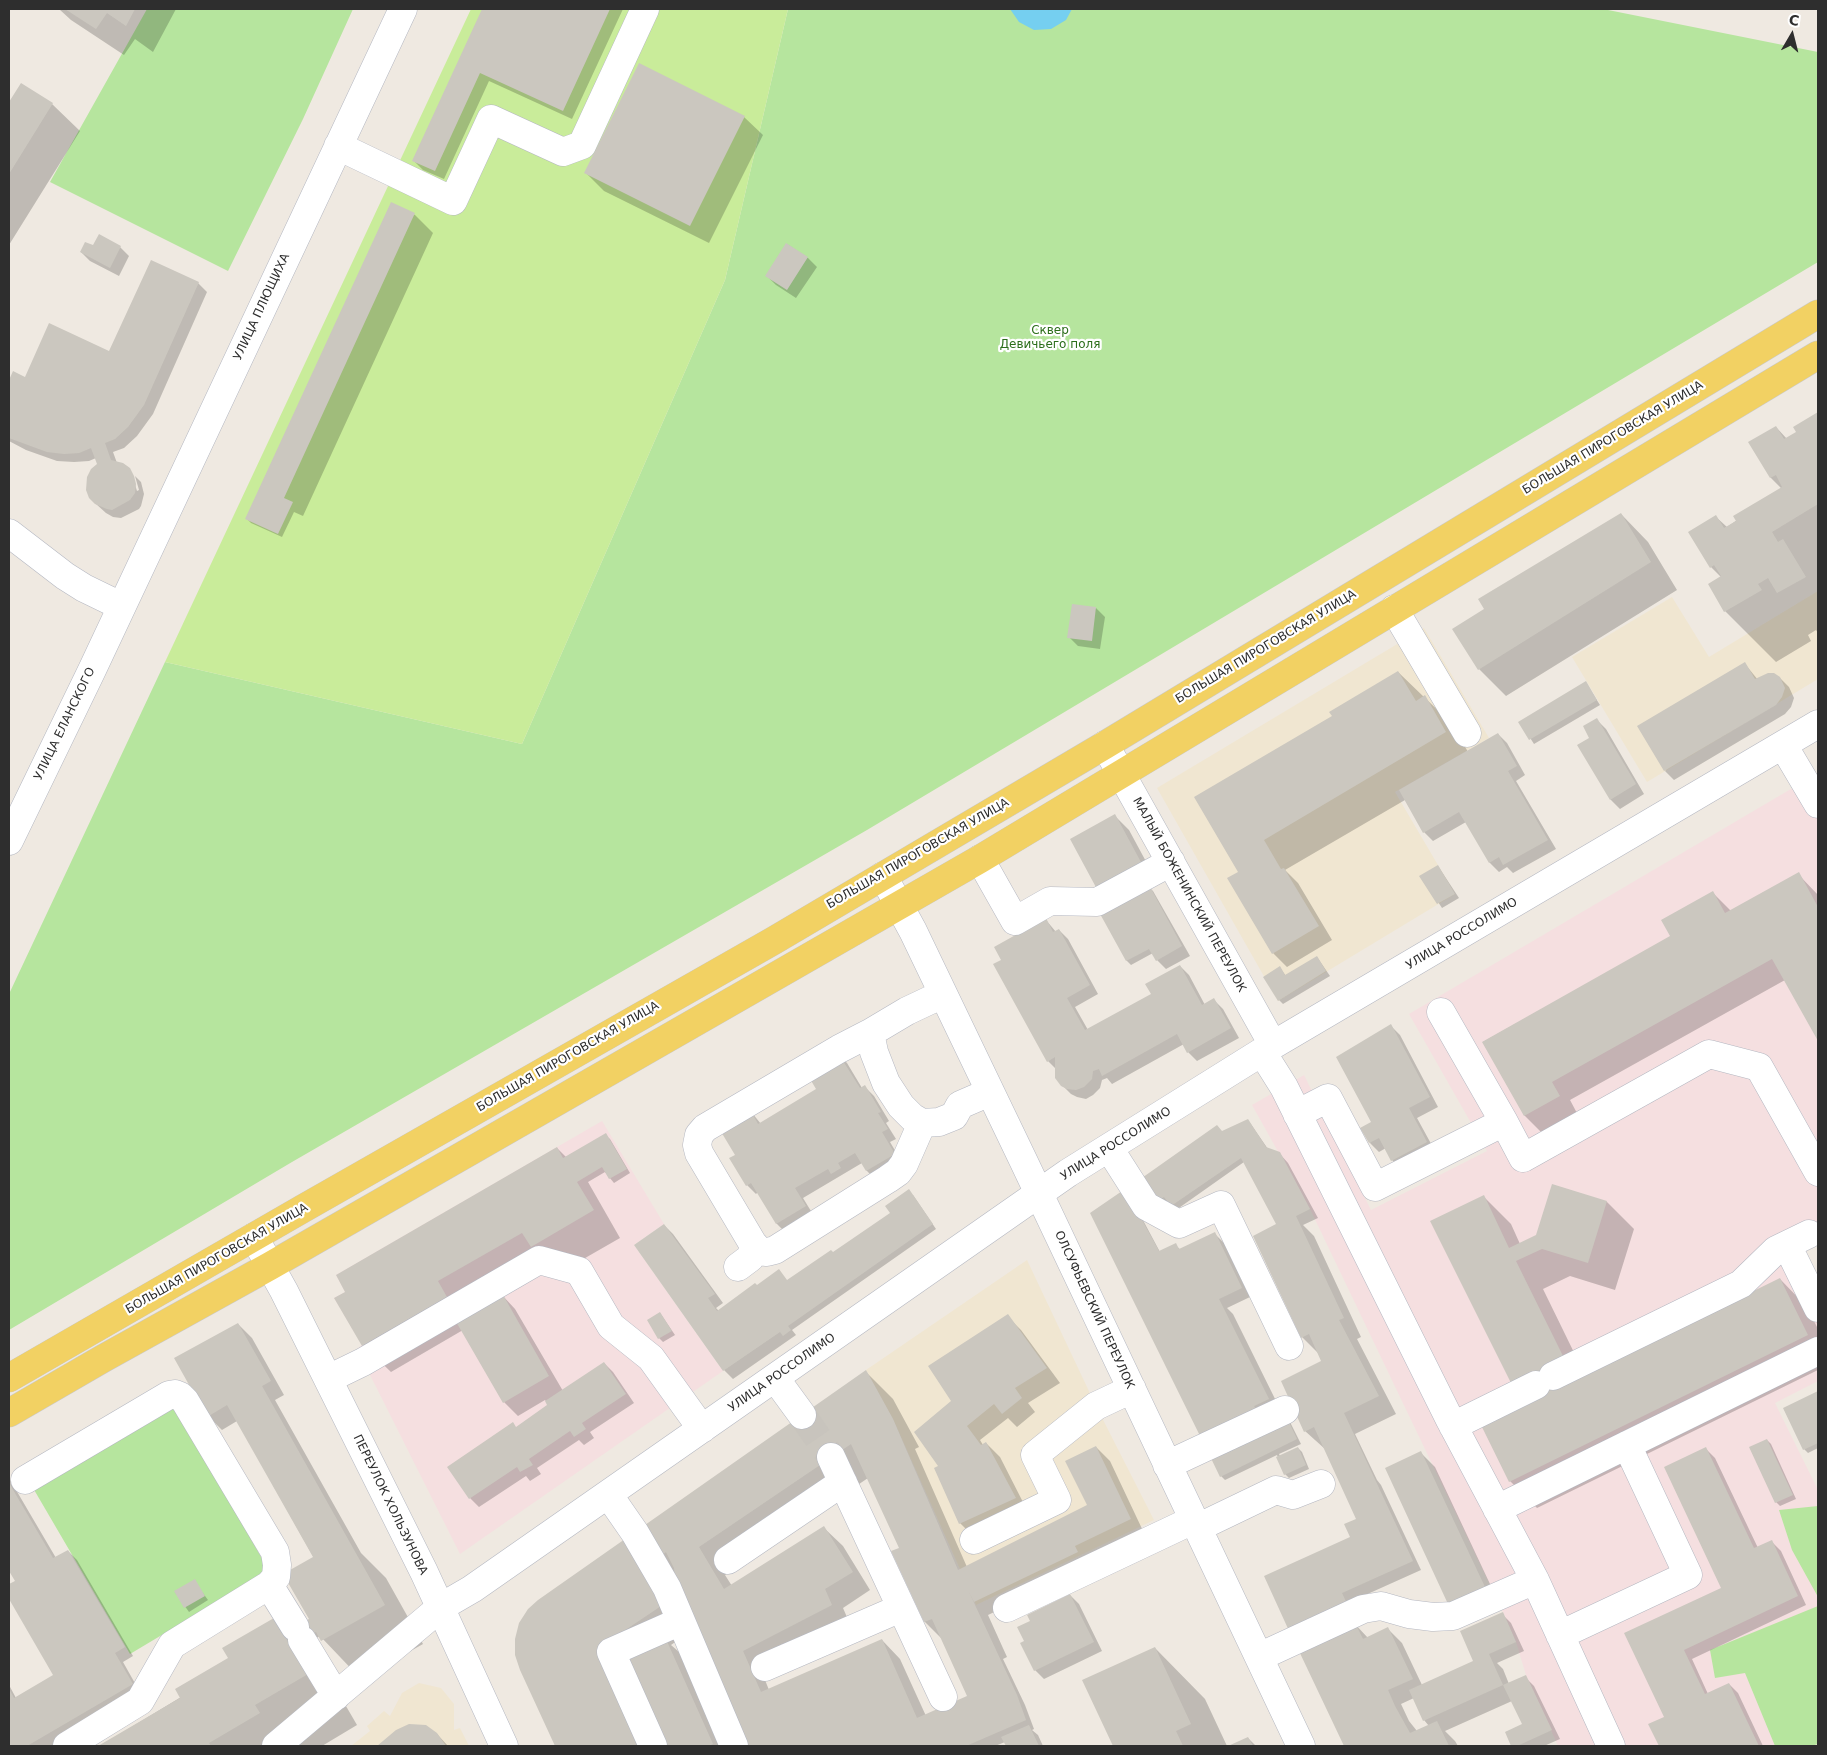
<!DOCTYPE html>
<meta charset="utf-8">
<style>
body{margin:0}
#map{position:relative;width:1827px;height:1755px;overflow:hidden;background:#efe9e1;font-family:"DejaVu Sans",sans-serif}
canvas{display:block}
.frame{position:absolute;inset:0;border:10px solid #2e2e2e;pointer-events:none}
.north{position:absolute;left:1767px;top:10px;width:50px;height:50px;-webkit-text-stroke:4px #fff;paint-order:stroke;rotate:8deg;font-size:14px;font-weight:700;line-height:20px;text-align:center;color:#2e2e2e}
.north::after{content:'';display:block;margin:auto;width:18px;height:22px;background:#2e2e2e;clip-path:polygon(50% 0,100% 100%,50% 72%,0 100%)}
</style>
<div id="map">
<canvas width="1827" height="1755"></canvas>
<div class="frame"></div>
<div class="north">С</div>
</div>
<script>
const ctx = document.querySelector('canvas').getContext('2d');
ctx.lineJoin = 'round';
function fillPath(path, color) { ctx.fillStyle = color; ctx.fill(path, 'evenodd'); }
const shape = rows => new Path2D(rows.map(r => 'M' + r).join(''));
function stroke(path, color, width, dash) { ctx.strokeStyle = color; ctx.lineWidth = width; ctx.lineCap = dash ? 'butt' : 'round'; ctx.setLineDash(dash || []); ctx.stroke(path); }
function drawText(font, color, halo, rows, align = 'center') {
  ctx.font = font + ' "DejaVu Sans",sans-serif'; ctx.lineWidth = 4.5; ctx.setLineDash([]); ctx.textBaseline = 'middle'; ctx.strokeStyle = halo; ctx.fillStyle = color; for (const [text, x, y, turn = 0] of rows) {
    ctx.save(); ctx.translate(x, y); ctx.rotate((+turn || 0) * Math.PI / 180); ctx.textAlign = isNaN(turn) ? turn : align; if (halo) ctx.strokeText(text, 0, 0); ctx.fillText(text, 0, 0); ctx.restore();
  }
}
fillPath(shape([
 [1818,591,1818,679,1647,782,1572,657,1672,597,1709,657],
 [1424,628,1489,738,1395,792,1455,894,1278,1001,1157,788],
 [1027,1260,1096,1406,1154,1520,976,1605,893,1419,866,1370],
 [419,1683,441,1688,454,1704,454,1730,460,1728,469,1746,351,1746,370,1731,367,1726,384,1711,390,1716,402,1693]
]), '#f0e6d1');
fillPath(shape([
 [1818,773,1818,1240,1802,1249,1818,1282,1818,1381,1775,1403,1818,1490,1818,1746,1558,1746,1526,1675,1516,1642,1503,1612,1310,1209,1252,1105,1304,1075,1371,1210,1487,1151,1409,1014],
 [602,1121,664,1224,634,1245,723,1371,460,1554,357,1349,362,1345,334,1298,345,1292,336,1275]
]), '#f5dfe0');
fillPath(shape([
 [147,9,353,9,303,119,228,271,50,182],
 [788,9,1603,9,1818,52,1818,262,867,830,292,1162,9,1330,9,994,165,662,522,744,725,280],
 [176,1405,269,1571,130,1654,33,1488],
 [1818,1506,1818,1597,1792,1550,1779,1510],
 [1818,1606,1818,1744,1811,1746,1775,1746,1745,1673,1715,1678,1710,1650]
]), '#b6e59e');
fillPath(shape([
 [471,9,788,9,725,280,522,744,165,662]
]), '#c9ec9a');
fillPath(shape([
 [1010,9,1072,9,1066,20,1051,29,1034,30,1019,22]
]), '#75cff0');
fillPath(shape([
 [59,9,176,9,153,52,135,39,124,55,71,20],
 [484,9,623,9,572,119,489,81,444,179,423,170,414,161],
 [21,84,52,104,80,131,9,245,9,105],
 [744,117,763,135,709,243,604,191,586,173],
 [392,204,415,215,433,233,303,516,294,512,282,537,251,523,247,519],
 [787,244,808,258,817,267,796,298,776,285,767,276],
 [94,247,120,247,129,256,119,276,90,261,81,252],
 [198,283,207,292,153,414,137,436,124,448,113,452,117,463,131,472,137,491,139,490,135,476,141,482,144,494,141,506,139,509,121,518,113,517,106,513,96,504,98,465,96,458,89,461,74,462,57,461,26,450,9,441,9,382,14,373,26,379,109,352],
 [1818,414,1818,633,1816,630,1808,635,1811,641,1776,662,1725,611,1709,584,1721,577,1711,567,1690,532,1716,517,1727,527,1782,489,1771,478,1750,442,1776,427,1787,439,1797,432,1795,428],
 [1621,514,1648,542,1677,590,1506,696,1479,669,1486,609],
 [1096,608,1105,617,1100,649,1078,646,1069,637],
 [1745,664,1758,680,1780,678,1789,687,1794,698,1791,707,1785,714,1674,780,1665,771],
 [1398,672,1452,724,1468,752,1498,734,1507,743,1525,775,1516,781,1556,849,1513,873,1507,867,1499,872,1490,863,1466,822,1433,841,1424,832,1405,800,1285,870,1298,883,1332,940,1287,967,1273,953,1240,873,1333,716],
 [1586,683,1600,705,1534,744,1520,722],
 [1597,720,1606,729,1644,794,1620,809,1611,800,1578,745,1591,738],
 [1115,816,1129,830,1156,880,1147,885,1153,891,1190,956,1166,969,1157,960,1153,953,1131,965,1127,961,1101,912],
 [1438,866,1459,898,1442,908,1421,876],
 [1798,874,1818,895,1818,1038,1785,980,1570,1100,1578,1115,1543,1134,1525,1116,1483,1042,1671,937,1713,893,1731,911],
 [1046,920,1056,932,1059,930,1068,939,1098,994,1075,1007,1088,1030,1153,995,1180,966,1189,975,1205,1005,1214,1000,1223,1009,1239,1038,1197,1061,1188,1052,1184,1044,1112,1084,1107,1078,1102,1080,1100,1088,1093,1095,1086,1099,1077,1097,1071,1094,1062,1085,1057,1070,1048,1061,1003,960],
 [1317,957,1330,976,1283,1004,1279,1000,1280,968,1286,976],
 [1391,1026,1400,1035,1438,1107,1417,1118,1435,1151,1401,1169,1392,1160,1386,1148,1379,1152,1370,1143],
 [838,1054,847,1063,862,1088,865,1087,874,1096,889,1121,886,1123,896,1139,890,1142,903,1164,876,1180,867,1171,862,1163,803,1198,814,1216,786,1233,777,1224,758,1192,756,1194,747,1185,736,1155,748,1108,761,1124,818,1089],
 [1248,1120,1268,1149,1279,1153,1288,1163,1318,1218,1303,1225,1314,1236,1361,1337,1357,1339,1396,1414,1355,1434,1377,1480,1381,1485,1421,1570,1352,1601,1354,1623,1368,1638,1388,1629,1402,1643,1422,1685,1475,1662,1502,1614,1511,1623,1524,1651,1497,1663,1503,1669,1509,1684,1525,1677,1534,1686,1560,1739,1544,1746,1513,1746,1506,1732,1524,1724,1512,1701,1445,1731,1455,1741,1458,1746,1346,1746,1300,1650,1352,1538,1357,1519,1325,1449,1305,1431,1323,1361,1320,1355,1302,1337,1279,1225,1244,1162,1176,1210,1168,1200,1160,1206,1156,1202,1223,1133],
 [1414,1698,1424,1720,1429,1726,1417,1731,1409,1721,1401,1704],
 [605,1135,610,1139,630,1173,614,1183,605,1172,588,1182,620,1238,559,1273,547,1261,502,1295,515,1309,563,1391,604,1363,613,1372,634,1403,590,1432,594,1438,584,1445,579,1440,537,1468,541,1474,530,1481,526,1476,479,1507,470,1498,516,1428,549,1405,545,1400,518,1416,504,1402,463,1330,391,1372,363,1345,557,1148,566,1157],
 [1553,1185,1607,1202,1634,1229,1615,1290,1570,1276,1543,1289,1585,1375,1780,1279,1807,1307,1818,1329,1818,1370,1537,1508,1510,1481,1531,1402,1483,1196,1511,1224,1520,1244,1537,1236],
 [1129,1194,1160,1252,1175,1245,1181,1250,1215,1234,1224,1243,1250,1297,1227,1308,1233,1314,1282,1413,1289,1420,1301,1444,1279,1454,1280,1456,1298,1448,1302,1452,1309,1469,1289,1478,1285,1474,1277,1455,1225,1480,1221,1476],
 [913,1195,936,1229,792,1330,796,1335,733,1379,724,1370,664,1225,673,1234,723,1303,716,1308,719,1311,757,1287,787,1282,833,1254,892,1213],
 [660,1313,675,1335,663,1342,659,1338],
 [1007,1316,1021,1330,1060,1383,1028,1403,1035,1412,1017,1427,1008,1418,980,1440,983,1445,986,1443,1000,1457,1028,1512,974,1537,960,1523,940,1466,952,1401],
 [238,1324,252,1338,284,1395,275,1400,361,1553,386,1578,423,1644,361,1679,320,1636,301,1647,325,1670,357,1725,322,1746,100,1746,310,1619,314,1558,237,1421,222,1430,208,1416],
 [866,1372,893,1399,919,1447,915,1449,967,1567,1089,1506,1096,1447,1110,1461,1144,1533,1091,1566,988,1615,1007,1657,1003,1659,1025,1705,1034,1729,1032,1730,1038,1735,1043,1746,1007,1746,1005,1742,995,1746,746,1746,691,1631,671,1645,679,1652,720,1746,668,1746,633,1667,655,1746,557,1746,521,1669],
 [868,1478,901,1548,893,1552,925,1622,943,1640,969,1697,926,1716,900,1659,882,1640,769,1690,761,1670,850,1624,843,1608,870,1590,843,1546,824,1528,732,1586,725,1575],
 [1818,1392,1818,1448,1808,1453,1804,1449,1784,1409],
 [1767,1440,1771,1444,1796,1499,1780,1506,1776,1502],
 [1706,1449,1715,1458,1758,1548,1772,1542,1781,1551,1806,1605,1692,1659,1708,1694,1729,1684,1738,1693,1763,1746,1660,1746,1650,1725,1666,1717,1626,1634,1723,1588],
 [1421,1453,1435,1467,1498,1601,1463,1617],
 [9,1478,56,1558,68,1551,77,1560,133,1656,123,1662,141,1694,51,1746,9,1746,9,1685,16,1698,55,1675,9,1596,9,1585,16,1581,9,1568],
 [194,1581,208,1600,189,1612,175,1592],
 [1070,1595,1079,1604,1102,1651,1044,1679,1035,1670,1025,1642,1031,1622],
 [1155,1648,1205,1699,1227,1746,1114,1746,1084,1681],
 [397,1731,437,1734,448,1746,378,1746],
 [1248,1738,1256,1746,1231,1746]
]), '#0003');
fillPath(shape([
 [65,9,135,9,126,26,107,13,96,29],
 [482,9,610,9,563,111,480,73,435,171,412,161],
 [639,63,745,116,690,226,584,173],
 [21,83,53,103,9,174,9,102],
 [391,202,415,213,284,498,293,502,278,534,245,519],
 [99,234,121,246,110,268,80,252,85,242,93,245],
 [786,243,808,257,787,290,765,276],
 [151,260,199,282,144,405,128,427,115,439,105,443,111,460,123,463,130,468,134,476,136,484,135,493,130,500,112,510,107,509,95,504,89,498,86,490,87,477,91,469,97,464,91,448,79,453,64,454,47,452,9,438,9,380,13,371,25,377,49,323,109,351],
 [1818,412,1818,504,1772,532,1778,542,1783,539,1806,577,1777,593,1768,578,1758,584,1762,590,1724,612,1708,584,1721,576,1714,565,1710,568,1688,532,1716,515,1724,528,1736,521,1733,516,1782,487,1776,475,1770,478,1748,442,1776,426,1784,439,1796,432,1793,427],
 [1621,513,1651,562,1478,670,1452,629,1484,609,1478,599],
 [1072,604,1096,607,1092,641,1067,638],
 [1745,662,1755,679,1768,673,1774,673,1780,677,1785,688,1782,697,1776,705,1664,771,1637,726],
 [1398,671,1416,701,1425,695,1446,732,1264,840,1281,869,1284,868,1319,926,1272,954,1227,878,1238,872,1194,797,1332,716,1329,712],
 [1586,681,1597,700,1529,740,1518,722],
 [1597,718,1636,784,1610,800,1577,745,1589,738,1583,726],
 [1498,733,1517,766,1508,771,1548,840,1503,865,1499,857,1489,863,1459,812,1423,833,1399,790],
 [1115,814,1143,866,1098,891,1070,839],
 [1438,865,1455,894,1437,904,1419,876],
 [1799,872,1818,907,1818,1041,1772,959,1552,1082,1560,1096,1524,1116,1482,1042,1670,936,1661,920,1713,891,1725,913],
 [1149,885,1182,946,1156,961,1149,949,1126,961,1099,912],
 [1046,918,1053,932,1059,929,1090,985,1067,998,1085,1030,1151,994,1145,984,1180,965,1202,1005,1214,998,1231,1028,1187,1053,1177,1034,1102,1076,1099,1069,1093,1071,1092,1079,1084,1087,1076,1090,1067,1089,1061,1086,1055,1078,1055,1057,1047,1062,993,964,1001,960,994,947],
 [1317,956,1326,971,1278,1001,1263,977,1280,966,1285,975],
 [1391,1024,1430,1097,1409,1108,1427,1142,1391,1161,1379,1138,1369,1143,1360,1128,1371,1122,1336,1057],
 [838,1053,860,1088,865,1085,881,1112,878,1113,888,1129,882,1132,895,1154,866,1171,855,1153,838,1163,841,1168,831,1174,828,1169,795,1188,806,1206,776,1224,751,1183,746,1186,729,1158,735,1155,717,1125,748,1106,758,1124,816,1089,806,1072],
 [1248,1119,1266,1147,1280,1152,1310,1209,1296,1216,1344,1318,1339,1320,1379,1396,1344,1413,1413,1561,1342,1593,1348,1606,1290,1633,1264,1576,1350,1537,1344,1524,1356,1519,1314,1427,1304,1432,1281,1381,1321,1361,1309,1334,1301,1338,1253,1236,1276,1224,1241,1158,1171,1206,1164,1197,1155,1203,1139,1180,1217,1125,1222,1131],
 [606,1133,627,1169,609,1179,602,1167,577,1182,594,1210,531,1247,522,1233,438,1281,447,1297,362,1346,334,1298,345,1292,336,1275,557,1147,563,1158],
 [1552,1184,1607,1201,1588,1263,1542,1249,1516,1261,1564,1358,1558,1387,1780,1278,1808,1335,1509,1482,1481,1425,1511,1383,1430,1221,1484,1195,1509,1248,1536,1235],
 [909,1189,933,1224,788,1326,791,1330,783,1336,780,1332,723,1371,634,1245,664,1224,715,1294,708,1298,717,1311,755,1283,757,1285,779,1269,787,1280,831,1250,833,1252,890,1213,885,1206],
 [1125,1189,1159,1251,1176,1243,1179,1249,1215,1232,1242,1288,1219,1299,1269,1399,1254,1406,1259,1416,1204,1444,1090,1213],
 [502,1293,549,1376,503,1403,455,1320],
 [660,1312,672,1331,658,1339,647,1320],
 [1008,1314,1047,1368,1015,1388,1022,1398,1002,1414,994,1404,967,1426,981,1445,986,1442,1016,1498,959,1524,934,1468,938,1466,914,1432,951,1401,928,1366],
 [238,1323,271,1381,262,1386,385,1605,321,1641,316,1632,291,1646,308,1674,255,1705,260,1713,209,1743,211,1746,98,1746,180,1698,175,1689,228,1658,222,1648,274,1618,284,1634,309,1619,283,1574,313,1557,227,1405,207,1417,174,1358],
 [604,1362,626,1394,582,1423,586,1429,574,1437,570,1431,529,1459,533,1465,520,1472,517,1467,469,1499,447,1467,513,1422,516,1427,547,1405,545,1401],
 [866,1370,893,1419,958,1570,1087,1505,1065,1461,1096,1446,1131,1519,1075,1546,1078,1552,974,1602,968,1590,1017,1695,1026,1720,966,1746,745,1746,676,1587,674,1568,666,1552,644,1568,664,1604,606,1643,641,1746,555,1746,520,1670,515,1655,515,1639,519,1623,528,1609,538,1600],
 [851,1444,899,1548,891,1551,924,1622,932,1619,967,1696,917,1718,882,1639,761,1692,743,1651,832,1605,825,1589,853,1572,824,1526,724,1589,699,1547],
 [1818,1391,1818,1443,1803,1450,1783,1408],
 [1285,1414,1297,1439,1220,1477,1208,1452],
 [1767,1439,1793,1495,1775,1503,1749,1447],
 [1298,1447,1306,1465,1284,1475,1276,1457],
 [1706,1447,1754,1548,1772,1540,1798,1596,1684,1650,1705,1694,1729,1683,1759,1746,1659,1746,1648,1724,1664,1717,1624,1633,1721,1588,1664,1467],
 [1421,1451,1485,1587,1448,1604,1385,1468],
 [9,1483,53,1558,68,1550,125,1647,115,1653,133,1684,27,1746,9,1746,9,1689,14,1698,53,1675,9,1599,9,1584,15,1581,9,1571],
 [195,1579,205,1596,184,1608,174,1591],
 [1070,1594,1094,1642,1034,1671,1020,1643,1024,1641,1017,1627,1030,1621,1027,1615],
 [1503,1612,1516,1642,1489,1654,1503,1685,1526,1675,1552,1730,1517,1746,1511,1746,1505,1732,1522,1724,1503,1685,1423,1721,1409,1690,1473,1661,1460,1631],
 [1355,1623,1363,1639,1388,1627,1413,1679,1388,1690,1395,1706,1410,1733,1437,1721,1449,1746,1344,1746,1298,1649],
 [665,1637,713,1744,708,1746,667,1746,626,1654],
 [1155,1647,1191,1724,1176,1731,1183,1746,1113,1746,1082,1680],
 [409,1724,426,1725,437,1733,446,1746,377,1746,396,1730],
 [1029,1725,1039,1746,1006,1746,1001,1737],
 [1248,1737,1253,1746,1228,1746]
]), '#cbc7bf');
stroke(shape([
 [802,1415,831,1457]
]), '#c8c4bd', 28, [28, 14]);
const minor = shape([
 [338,146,453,201,491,119,563,152,582,145,645,9],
 [9,533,65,576,84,588,121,606],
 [1394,609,1467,733],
 [1105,745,1273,1045],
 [1783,745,1818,804],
 [9,841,92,670,403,9],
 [980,859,1015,921,1050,901,1097,902,1171,862],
 [883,876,913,931,1024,1162,1301,1746],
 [1441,1012,1504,1122,1523,1158,1709,1054,1759,1067,1818,1172],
 [870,1033,839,1049,705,1128,699,1135,697,1145,699,1153,753,1244,759,1251,767,1252,775,1250,888,1179,898,1172,904,1164,922,1123,939,1122,954,1116,960,1105,990,1092],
 [1262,1052,1284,1087,1450,1420,1535,1580,1611,1746],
 [1297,1114,1328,1098,1375,1187,1504,1122],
 [922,1123,912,1117,901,1106,886,1083,874,1052,870,1033,907,1011,943,994],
 [1109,1148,1146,1206,1179,1224,1221,1205,1289,1346],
 [254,1237,284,1291,424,1572,504,1746],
 [1787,1245,1818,1308],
 [738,1267,750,1258,755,1246],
 [1553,1376,1741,1284,1776,1250,1809,1234],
 [775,1378,802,1415],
 [328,1379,363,1362,539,1260,579,1271,611,1326,651,1358,702,1429],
 [1453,1426,1536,1385],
 [831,1457,943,1697],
 [1167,1465,1285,1410],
 [25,1480,169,1395,175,1394,180,1396,185,1401,275,1552,277,1565,276,1577,269,1585,172,1645,140,1701,67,1746],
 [608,1494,635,1533,667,1588,734,1746],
 [1497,1509,1818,1351],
 [1197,1528,1276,1490,1293,1495,1321,1484],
 [974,1540,1057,1500,1035,1455,1096,1406,1132,1389],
 [728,1560,843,1482],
 [269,1585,295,1627],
 [1007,1608,1193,1520],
 [1560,1635,1688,1575,1627,1445],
 [302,1640,336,1696],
 [1259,1657,1363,1609,1381,1606,1409,1614,1433,1617,1453,1616,1535,1580],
 [765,1667,901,1608],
 [276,1746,441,1607,472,1589,1068,1173,1273,1045,1818,724],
 [653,1746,611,1652,681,1621]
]);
const major = shape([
 [9,1378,304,1208,773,941,1105,745,1818,314],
 [9,1413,104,1358,270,1266,980,859,1818,355]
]);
stroke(minor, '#b4b7c1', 29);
stroke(major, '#c9c9c9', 29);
stroke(minor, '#fff', 28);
stroke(major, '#f2d163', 28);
drawText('12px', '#2e2e2e', '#fff', [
 ["УЛИЦА ПЛЮЩИХА",262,307,-65],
 ["БОЛЬШАЯ ПИРОГОВСКАЯ УЛИЦА",1613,438,-31],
 ["БОЛЬШАЯ ПИРОГОВСКАЯ УЛИЦА",1266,647,-31],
 ["УЛИЦА ЕЛАНСКОГО",65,724,-64],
 ["БОЛЬШАЯ ПИРОГОВСКАЯ УЛИЦА",918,854,-30],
 ["МАЛЫЙ БОЖЕНИНСКИЙ ПЕРЕУЛОК",1189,895,61],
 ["УЛИЦА РОССОЛИМО",1462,934,-31],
 ["БОЛЬШАЯ ПИРОГОВСКАЯ УЛИЦА",568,1057,-30],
 ["УЛИЦА РОССОЛИМО",1116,1144,-32],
 ["БОЛЬШАЯ ПИРОГОВСКАЯ УЛИЦА",217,1259,-30],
 ["ОЛСУФЬЕВСКИЙ ПЕРЕУЛОК",1094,1310,65],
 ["УЛИЦА РОССОЛИМО",782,1373,-35],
 ["ПЕРЕУЛОК ХОЛЬЗУНОВА",390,1505,64]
]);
drawText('12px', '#2c6e1b', '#fff', [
 ["Сквер",1050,331],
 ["Девичьего поля",1050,345]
]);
</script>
